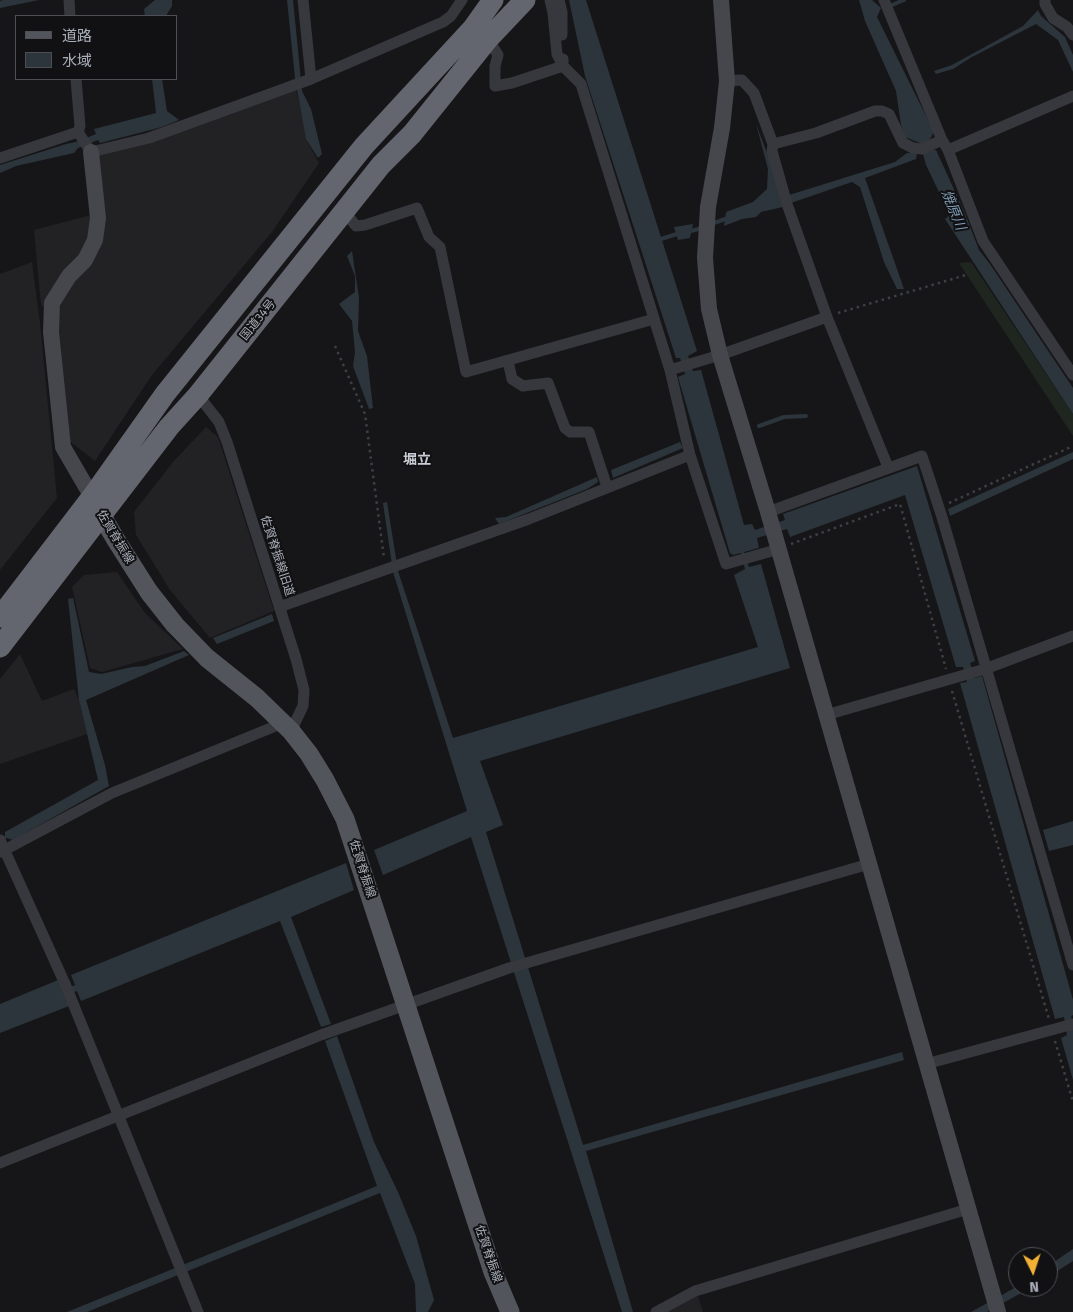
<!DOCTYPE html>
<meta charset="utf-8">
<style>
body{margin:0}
#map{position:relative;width:1073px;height:1312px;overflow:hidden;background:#161618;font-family:"Fira Sans","Noto Sans JP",sans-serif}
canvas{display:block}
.legend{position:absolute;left:15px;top:15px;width:162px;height:65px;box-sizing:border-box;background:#111113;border:1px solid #4d4f55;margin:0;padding:6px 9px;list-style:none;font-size:15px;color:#a8adb8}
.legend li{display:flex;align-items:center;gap:10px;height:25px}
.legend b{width:25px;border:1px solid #4d4f55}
.north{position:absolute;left:1008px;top:1247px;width:50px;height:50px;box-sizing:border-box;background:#111113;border:1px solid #4d4f55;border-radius:50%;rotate:176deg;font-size:14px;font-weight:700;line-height:20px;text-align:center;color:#a8adb8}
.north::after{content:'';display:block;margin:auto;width:18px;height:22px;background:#f2b134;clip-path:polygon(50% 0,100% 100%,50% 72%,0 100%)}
</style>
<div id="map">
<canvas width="1073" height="1312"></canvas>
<ul class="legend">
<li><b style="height:6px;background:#53555c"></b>道路</li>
<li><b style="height:14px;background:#2c353c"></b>水域</li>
</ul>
<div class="north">N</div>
</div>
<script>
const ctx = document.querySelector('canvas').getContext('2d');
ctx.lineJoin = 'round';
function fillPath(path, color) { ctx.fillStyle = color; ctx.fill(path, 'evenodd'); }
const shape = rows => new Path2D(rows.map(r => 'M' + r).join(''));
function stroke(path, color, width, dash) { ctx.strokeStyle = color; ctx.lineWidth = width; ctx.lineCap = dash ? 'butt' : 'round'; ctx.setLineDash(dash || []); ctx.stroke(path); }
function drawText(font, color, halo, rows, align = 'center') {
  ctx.font = font + ' "Fira Sans","Noto Sans JP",sans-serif'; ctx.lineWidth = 4; ctx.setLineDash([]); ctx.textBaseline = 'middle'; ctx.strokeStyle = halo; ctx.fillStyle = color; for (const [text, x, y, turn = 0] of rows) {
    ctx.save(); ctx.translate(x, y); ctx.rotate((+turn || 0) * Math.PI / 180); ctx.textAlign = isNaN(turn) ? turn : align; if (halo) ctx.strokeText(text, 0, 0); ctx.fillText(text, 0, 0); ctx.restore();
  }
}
fillPath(shape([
 [296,88,308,143,319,163,272,232,152,375,95,461,68,440,56,316,41,305,34,230,91,215,99,154],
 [32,262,40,323,57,498,0,570,0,274],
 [206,427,218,437,274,611,210,638,170,590,136,535,134,512,173,462],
 [117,572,145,613,183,649,102,672,90,668,72,587,84,575],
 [20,654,42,701,74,689,79,700,87,734,0,764,0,679],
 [697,1293,703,1312,666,1312]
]), '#222225');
fillPath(shape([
 [971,262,1073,414,1073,436,959,263]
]), '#1e261f');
fillPath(shape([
 [3,0,39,0,0,8,0,1],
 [155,0,172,0,172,6,166,16,145,16,144,9],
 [287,0,293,0,302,91,311,109,322,154,318,158,306,139,295,78],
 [569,0,586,0,697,351,688,356,693,371,701,370,744,525,752,524,755,530,785,520,783,514,917,466,975,661,970,663,975,678,982,676,1073,1000,1073,1015,1071,1016,1073,1024,1073,1080,1061,1038,1067,1035,1064,1017,1055,1019,960,683,967,682,963,667,956,667,905,495,790,537,787,529,757,538,759,548,744,552,749,567,761,564,790,668,480,761,503,825,486,832,583,1145,902,1052,904,1060,586,1151,633,1312,622,1312,471,837,383,875,374,850,467,811,393,572,383,503,387,502,398,571,453,738,758,647,734,575,745,569,741,553,733,555,730,553,678,377,685,374,680,358,676,358,585,76],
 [859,0,872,0,881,8,877,17,934,132,929,141,932,150,936,150,964,211,979,250,990,264,1073,388,1073,414,945,219,950,215,926,165,923,154,925,152,920,143,905,137,901,125,896,91,865,21],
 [1038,10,1041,16,1065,37,1073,55,1073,72,1058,40,1036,24,972,57,953,69,936,74,934,71,952,65,1023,26],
 [152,79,162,79,167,111,179,120,162,127,100,143,98,140,78,148,74,153,16,166,0,173,0,165,66,144,76,142,96,134,94,129,156,113],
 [756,124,770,161,783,207,761,212,756,217,742,219,724,226,726,212,753,202,767,189,768,169],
 [907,153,917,153,916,159,865,178,904,289,897,289,884,262,860,187,852,182,791,203,789,195,895,162],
 [693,224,690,238,678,240,674,227],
 [352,251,359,298,358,331,367,356,373,408,369,409,353,366,355,352,352,321,339,304,355,292,355,276,347,256],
 [680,442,683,448,613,478,611,470],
 [1073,452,1073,459,950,516,948,509],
 [597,477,598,482,587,489,499,524,495,518,506,517],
 [73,598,89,672,101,674,132,667,145,666,184,651,189,655,86,700,105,765,109,786,13,840,7,838,0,841,0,837,5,836,5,832,98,780,79,700,68,599],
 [272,614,274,621,217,644,213,638],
 [1073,821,1073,845,1049,851,1043,830],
 [346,863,354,890,291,917,331,1024,321,1027,280,921,81,1001,77,991,65,996,69,1006,0,1033,0,1004,58,980,62,990,75,985,71,975],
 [337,1036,374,1142,398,1192,416,1236,434,1300,428,1312,416,1312,415,1284,380,1193,87,1312,67,1312,377,1186,325,1041],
 [1073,1249,1073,1261,1048,1277,1048,1266],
 [1018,1286,1018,1287,1032,1287,987,1312,971,1312]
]), '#2c353c');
stroke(shape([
 [892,5,904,0],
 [711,224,728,218],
 [687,232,702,228],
 [658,240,680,233],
 [759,426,784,417,806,416]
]), '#2c353c', 4);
stroke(shape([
 [838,313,966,275],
 [335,346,365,414,384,558],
 [949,503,1073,446],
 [791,544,900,504,946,669],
 [952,691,1049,1019],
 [1055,1041,1073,1102]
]), '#3d3f44', 2.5, [2.5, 4]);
stroke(shape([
 [69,0,70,16],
 [303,0,311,79],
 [550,0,553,13,557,54,563,66,581,84,670,370,690,455,726,564,779,549],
 [559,0,562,12,562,35],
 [884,0,942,140],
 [1045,0,1045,4,1053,18,1067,27,1073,35],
 [486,36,498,55,495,66,495,86,512,83,563,66,563,59],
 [76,79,80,126,78,132,91,152,149,138,311,79,443,22,451,16,462,0],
 [727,81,742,80,754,93,773,144],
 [948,150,983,241,1073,375],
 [0,158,78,132],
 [344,211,356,226,365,225,417,208,429,237,440,247,466,372,654,319],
 [508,361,512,379,523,386,548,383,565,428,570,432,589,432,607,487],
 [670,370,720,355,827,317],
 [198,395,219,422,227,442,296,659,304,690,303,706,291,731],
 [888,467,827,317,787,204,772,151,773,144,816,133,875,111,882,111,889,114,903,143,913,148,922,149,942,140,948,150,1073,96],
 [768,512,922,456,942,517,1073,965],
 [279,607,529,519,690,455],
 [826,715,985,669,1073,636],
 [0,840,66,986,198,1312],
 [1,852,112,793,283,723],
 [926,1064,1073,1024],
 [0,1163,321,1035,509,968,869,864],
 [656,1312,695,1291,968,1209]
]), '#37383d', 11);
stroke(shape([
 [721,0,727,81,722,128,708,207,705,258,709,309,720,355,768,512,998,1312],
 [91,152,98,218,95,240,85,260,69,276,52,303,51,332,63,447,92,497]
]), '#45474d', 16);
stroke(shape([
 [95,504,116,540,149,592,175,625,207,658,257,698,291,731,309,754,325,780,345,819,493,1272,510,1312]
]), '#53555c', 19);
stroke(shape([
 [0,617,92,497,165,394,364,146,473,28,493,0],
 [0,647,169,427,198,395,381,165,412,134,489,38,525,0]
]), '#63666e', 21);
drawText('12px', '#a8adb8', '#111113', [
 ["国道34号",258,320,-51],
 ["佐賀脊振線",115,537,59],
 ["佐賀脊振線旧道",277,556,72],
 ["佐賀脊振線",362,869,72],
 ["佐賀脊振線",488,1254,71]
]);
drawText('italic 14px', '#7f9bb3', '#111113', [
 ["焼原川",953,210,68]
]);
drawText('bold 14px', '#c9ccd4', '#111113', [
 ["堀立",417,460]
]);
</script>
